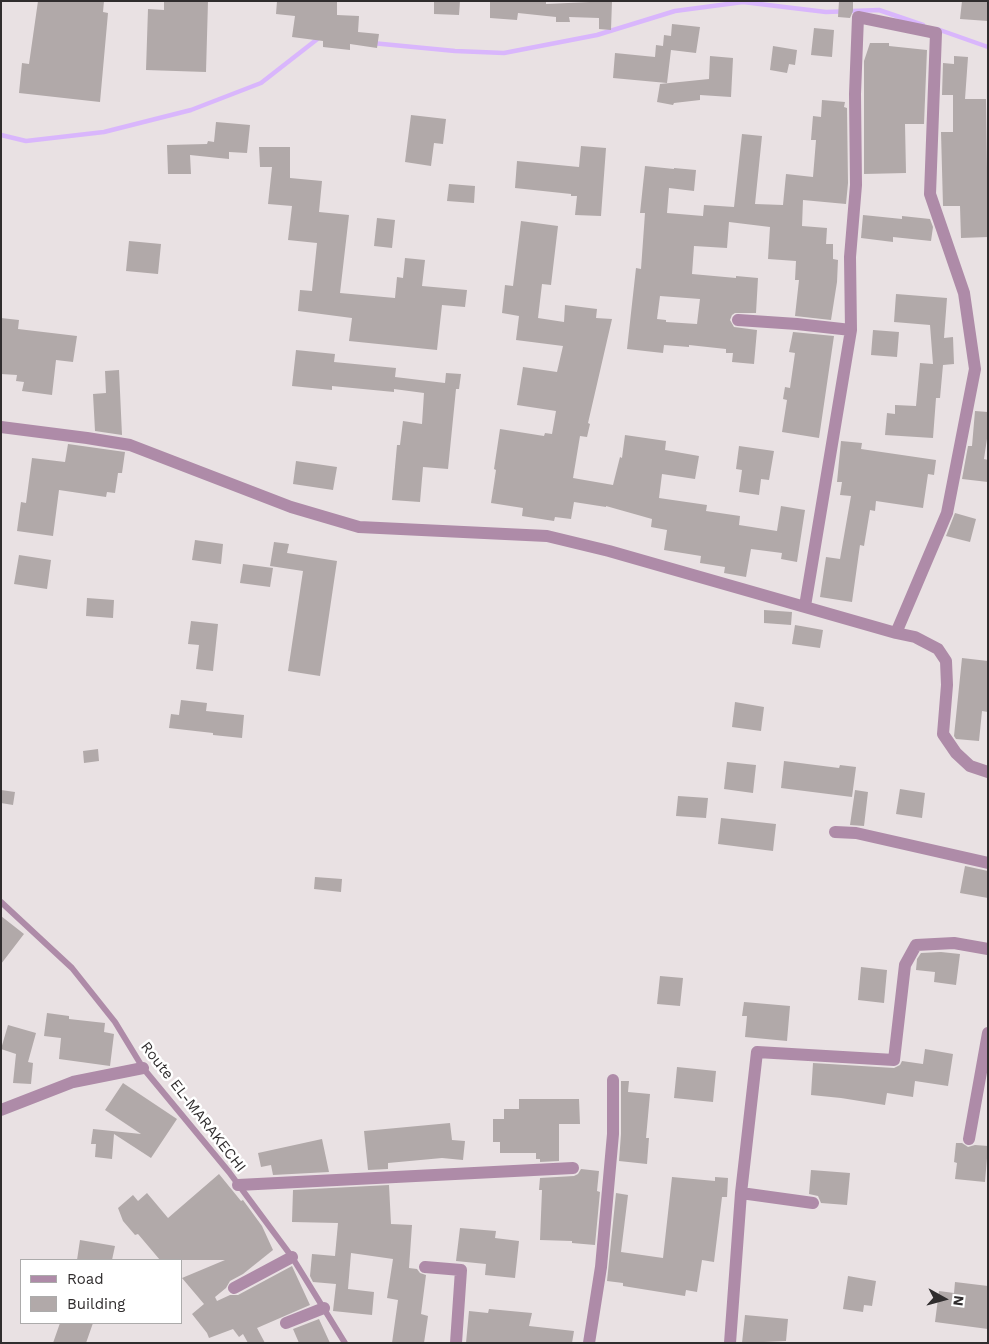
<!DOCTYPE html>
<style>
body{margin:0}
#map{position:relative;width:989px;height:1344px;overflow:hidden;background:#e9e1e3;font-family:"Work Sans",sans-serif}
canvas{display:block}
.frame{position:absolute;inset:0;border:2px solid #302d2e;pointer-events:none}
.legend{position:absolute;left:20px;top:1259px;width:162px;height:65px;box-sizing:border-box;background:#fff;border:1px solid #acabab;margin:0;padding:6px 9px;list-style:none;font-size:15px;color:#302d2e}
.legend li{display:flex;align-items:center;gap:10px;height:25px}
.legend b{width:25px;border:1px solid #acabab}
.north{position:absolute;left:919px;top:1274px;width:50px;height:50px;-webkit-text-stroke:4px #fff;paint-order:stroke;rotate:97deg;font-size:14px;font-weight:700;line-height:20px;text-align:center;color:#302d2e}
.north::after{content:'';display:block;margin:auto;width:18px;height:22px;background:#302d2e;clip-path:polygon(50% 0,100% 100%,50% 72%,0 100%)}
</style>
<div id="map">
<canvas width="989" height="1344"></canvas>
<div class="frame"></div>
<ul class="legend">
<li><b style="height:6px;background:#ae8ba8"></b>Road</li>
<li><b style="height:14px;background:#b1a9a9"></b>Building</li>
</ul>
<div class="north">N</div>
</div>
<script>
const ctx = document.querySelector('canvas').getContext('2d');
ctx.lineJoin = 'round';
const shape = rows => new Path2D(rows.map(r => 'M' + r).join(''));
function stroke(path, color, width, dash) { ctx.strokeStyle = color; ctx.lineWidth = width; ctx.lineCap = dash ? 'butt' : 'round'; ctx.setLineDash(dash || []); ctx.stroke(path); }
function fillPath(path, color) { ctx.fillStyle = color; ctx.fill(path, 'evenodd'); }
function drawText(font, color, halo, rows, align = 'center') {
  ctx.font = font + ' "Work Sans",sans-serif'; ctx.lineWidth = 5; ctx.setLineDash([]); ctx.textBaseline = 'middle'; ctx.strokeStyle = halo; ctx.fillStyle = color; for (const [text, x, y, turn = 0] of rows) {
    ctx.save(); ctx.translate(x, y); ctx.rotate((+turn || 0) * Math.PI / 180); ctx.textAlign = isNaN(turn) ? turn : align; if (halo) ctx.strokeText(text, 0, 0); ctx.fillText(text, 0, 0); ctx.restore();
  }
}
stroke(shape([
 [937,29,988,47],
 [372,43,455,51,504,53,597,35,675,11,743,2,826,12,879,10,923,25],
 [1,135,26,141,104,132,191,110,261,83,320,37]
]), '#d9b6fc', 4.5);
fillPath(shape([
 [38,1,104,1,103,12,108,13,100,102,19,93,22,63,29,64],
 [164,1,208,1,206,72,146,70,148,9,164,10],
 [277,1,337,1,337,15,359,16,358,32,379,34,377,48,350,44,350,50,323,47,323,41,292,37,295,16,276,14],
 [434,1,460,1,459,15,434,14],
 [490,1,546,1,546,4,612,1,611,30,599,29,599,18,569,17,570,22,556,22,556,17,518,13,517,20,490,18],
 [839,1,853,1,853,11,850,18,838,17],
 [962,1,988,1,988,21,960,19],
 [672,24,700,27,696,53,671,50,667,83,613,78,615,53,655,57,656,45,663,46,664,35,671,36],
 [814,28,834,30,832,57,811,55],
 [870,43,889,43,889,46,927,50,924,124,905,124,906,173,864,174,864,61],
 [773,46,797,50,795,65,789,64,787,73,770,70],
 [710,56,733,58,731,97,700,95,700,100,674,103,673,105,657,102,660,84,709,79],
 [954,56,968,57,965,99,986,99,988,237,961,238,960,206,943,206,941,132,953,132,953,95,942,95,943,63,954,64],
 [822,100,845,102,844,107,847,108,848,183,846,204,803,200,802,226,827,228,826,244,833,244,833,259,838,260,837,282,831,320,795,316,799,280,795,280,796,261,768,259,770,227,729,222,727,248,694,246,692,274,736,278,736,276,758,278,756,313,735,313,732,315,730,320,734,327,757,330,754,364,732,362,733,353,726,353,726,349,689,345,689,347,664,345,663,353,627,349,636,268,641,269,645,213,640,213,645,166,674,169,674,168,696,170,694,191,669,188,667,213,703,216,704,205,734,207,742,134,762,136,755,204,783,205,786,174,813,177,816,140,811,140,813,116,821,117],
 [660,296,700,299,697,324,666,322,666,320,657,319],
 [411,115,446,119,443,144,434,143,431,166,405,162],
 [216,122,250,125,247,153,229,152,229,159,190,155,191,174,168,174,167,145,207,144,208,141,214,142],
 [581,146,606,148,601,216,575,215,577,196,571,196,571,194,515,188,517,161,579,167],
 [259,147,290,147,290,178,322,181,319,212,349,215,340,293,395,298,397,277,403,278,405,258,425,260,422,286,467,290,465,307,442,305,437,350,349,341,352,318,298,311,300,290,312,291,317,243,288,240,292,206,268,204,272,167,260,167],
 [449,184,475,186,474,203,447,201],
 [863,215,902,219,902,216,930,219,933,227,931,241,893,237,893,242,861,238],
 [377,218,395,220,392,248,374,246],
 [521,221,558,226,551,285,542,284,538,318,564,322,565,305,597,309,596,318,612,319,588,423,590,424,587,437,580,436,573,478,613,485,620,457,622,458,625,435,666,441,665,450,699,456,695,479,662,474,659,498,707,505,706,511,740,516,739,525,777,531,781,506,805,510,797,562,781,559,782,553,751,549,746,577,724,573,725,567,700,563,701,556,664,550,667,530,651,527,652,519,606,506,606,507,574,502,571,519,555,517,554,521,522,516,523,508,491,503,496,470,494,469,500,429,544,436,545,433,552,434,556,411,517,405,523,367,557,372,563,346,516,340,519,316,502,313,505,285,513,286],
 [129,241,161,244,158,274,126,271],
 [896,294,947,298,944,338,953,337,954,364,943,365,940,398,936,398,933,438,885,435,887,413,895,414,895,405,916,406,920,363,933,364,930,325,894,322],
 [1,318,19,320,18,329,77,336,73,362,56,360,52,395,22,391,24,382,16,381,17,375,1,374],
 [873,330,899,332,897,357,871,355],
 [793,332,834,336,819,438,782,432,787,400,783,399,785,387,790,388,795,353,789,352],
 [296,350,335,354,334,362,396,368,395,377,445,383,446,373,461,374,459,389,456,389,448,469,423,467,420,502,392,500,397,445,400,445,403,421,422,424,424,393,394,389,394,392,332,386,332,390,292,386],
 [119,370,122,435,95,431,93,394,106,393,105,371],
 [975,411,988,412,988,432,984,459,988,460,988,482,962,479,968,446,972,446],
 [841,441,862,443,861,449,936,460,934,475,928,474,923,508,876,501,875,511,870,510,864,546,860,545,852,602,820,597,826,557,840,559,851,496,840,495,842,482,837,482],
 [68,444,125,452,122,473,118,473,115,493,107,492,106,497,59,490,53,536,17,531,21,502,26,503,32,458,65,462],
 [739,446,774,451,769,480,761,479,759,495,739,492,742,470,736,469],
 [296,461,337,467,333,490,293,484],
 [955,513,976,519,970,542,946,536],
 [195,540,223,544,221,564,192,560],
 [274,542,289,544,287,553,337,561,320,676,288,671,303,571,270,566],
 [19,555,51,560,47,589,14,584],
 [243,564,273,568,270,587,240,583],
 [87,598,114,600,113,618,86,616],
 [764,610,792,612,791,625,764,623],
 [191,621,218,624,213,671,196,669,199,645,188,644],
 [795,625,823,630,820,648,792,644],
 [962,658,988,661,988,712,982,711,979,741,956,739,954,736],
 [181,700,207,703,206,711,244,715,242,738,213,735,213,733,169,728,171,714,179,715],
 [735,702,764,707,761,731,732,727],
 [98,749,99,761,84,763,83,751],
 [784,761,839,768,840,765,856,767,852,797,781,788],
 [727,762,756,765,753,793,724,789],
 [900,789,925,793,922,818,896,814],
 [1,790,15,792,13,805,1,803],
 [855,790,868,792,864,826,850,825],
 [678,796,708,798,706,818,676,816],
 [721,818,776,824,773,851,718,844],
 [965,866,988,871,988,898,960,893],
 [315,877,342,879,341,892,314,889],
 [1,916,24,934,1,964],
 [941,952,960,954,956,985,934,982,935,972,916,970,917,959,921,953],
 [861,967,887,970,884,1003,858,1000],
 [660,976,683,978,680,1006,657,1004],
 [744,1002,790,1006,787,1041,745,1037,747,1016,742,1016],
 [47,1013,69,1016,69,1019,105,1023,104,1032,114,1034,110,1066,59,1059,61,1038,44,1036],
 [8,1025,36,1033,28,1062,33,1063,31,1084,13,1083,16,1054,1,1049],
 [925,1049,953,1054,948,1086,915,1081,913,1097,887,1093,885,1105,841,1098,811,1095,813,1063,894,1068,900,1065,902,1061,923,1064],
 [677,1067,716,1071,713,1102,674,1098],
 [621,1081,629,1081,628,1092,650,1094,646,1138,649,1138,647,1164,619,1161,621,1134],
 [123,1083,177,1119,151,1158,114,1134,112,1159,95,1157,96,1144,91,1144,93,1129,141,1134,105,1110],
 [519,1099,579,1099,580,1124,559,1124,559,1161,540,1162,540,1159,536,1159,536,1153,500,1153,500,1142,493,1142,493,1119,504,1119,504,1109,519,1109],
 [450,1123,452,1140,465,1141,463,1160,442,1158,388,1163,388,1169,368,1170,364,1131],
 [322,1139,329,1172,273,1175,271,1165,261,1167,258,1153],
 [956,1143,962,1143,968,1147,975,1145,988,1146,985,1182,955,1179,957,1163,954,1162],
 [581,1169,599,1171,597,1191,600,1192,595,1245,572,1243,572,1241,540,1240,542,1190,539,1190,540,1178,574,1176,578,1174],
 [811,1170,850,1173,847,1205,821,1203,818,1196,809,1194],
 [219,1174,241,1201,243,1200,262,1226,273,1250,243,1274,230,1281,226,1288,215,1297,217,1301,230,1295,238,1295,292,1266,310,1305,257,1328,265,1343,248,1343,243,1334,239,1337,233,1329,209,1338,207,1333,192,1314,204,1304,182,1278,225,1260,160,1260,138,1234,135,1235,123,1221,118,1208,133,1195,138,1201,147,1193,168,1218],
 [672,1177,715,1181,715,1177,728,1178,727,1197,722,1197,714,1262,702,1260,697,1292,686,1290,685,1296,623,1286,623,1283,607,1281,616,1193,628,1195,621,1252,663,1258],
 [389,1185,391,1224,412,1225,409,1268,417,1269,420,1273,426,1275,421,1314,428,1316,424,1343,392,1343,398,1300,387,1298,393,1259,351,1253,348,1289,374,1292,372,1315,333,1311,336,1284,313,1282,310,1276,312,1254,335,1256,338,1223,292,1222,293,1190],
 [460,1228,496,1231,495,1238,519,1241,515,1278,485,1275,486,1264,456,1261],
 [80,1240,115,1246,112,1260,77,1260],
 [848,1276,876,1281,872,1306,864,1305,863,1312,843,1309],
 [955,1282,988,1286,988,1329,935,1322,939,1291,954,1293],
 [489,1309,532,1313,529,1326,574,1331,572,1343,466,1343,469,1311,488,1313],
 [745,1315,788,1319,786,1341,742,1343],
 [319,1319,330,1343,299,1343,293,1329],
 [60,1323,93,1323,86,1343,53,1343]
]), '#b1a9a9');
stroke(shape([
 [1,902,72,968,115,1022,143,1068,229,1172,292,1257,345,1343]
]), '#ae8ba8', 6);
stroke(shape([
 [738,320,797,324,851,330],
 [1,427,87,438,130,445,291,507,359,527,547,536,609,551,896,633,915,637,938,649,946,661,947,685,943,734,956,753,970,766,988,772],
 [805,606,851,330,850,257,856,185,855,94,858,17,936,33,930,194,964,293,975,369,947,513,896,633],
 [835,832,856,833,988,863],
 [1,1110,73,1082,143,1068],
 [969,1139,988,1033],
 [238,1185,573,1168],
 [741,1193,813,1203],
 [425,1267,461,1270,456,1343],
 [234,1288,292,1257],
 [286,1323,324,1308],
 [589,1343,601,1267,613,1134,613,1080],
 [730,1343,741,1193,757,1052,894,1060,905,965,916,945,954,943,988,949]
]), '#ae8ba8', 12);
drawText('15px', '#302d2e', '#fff', [
 ["Route EL-MARAKECHI",193,1107,52]
]);
</script>
